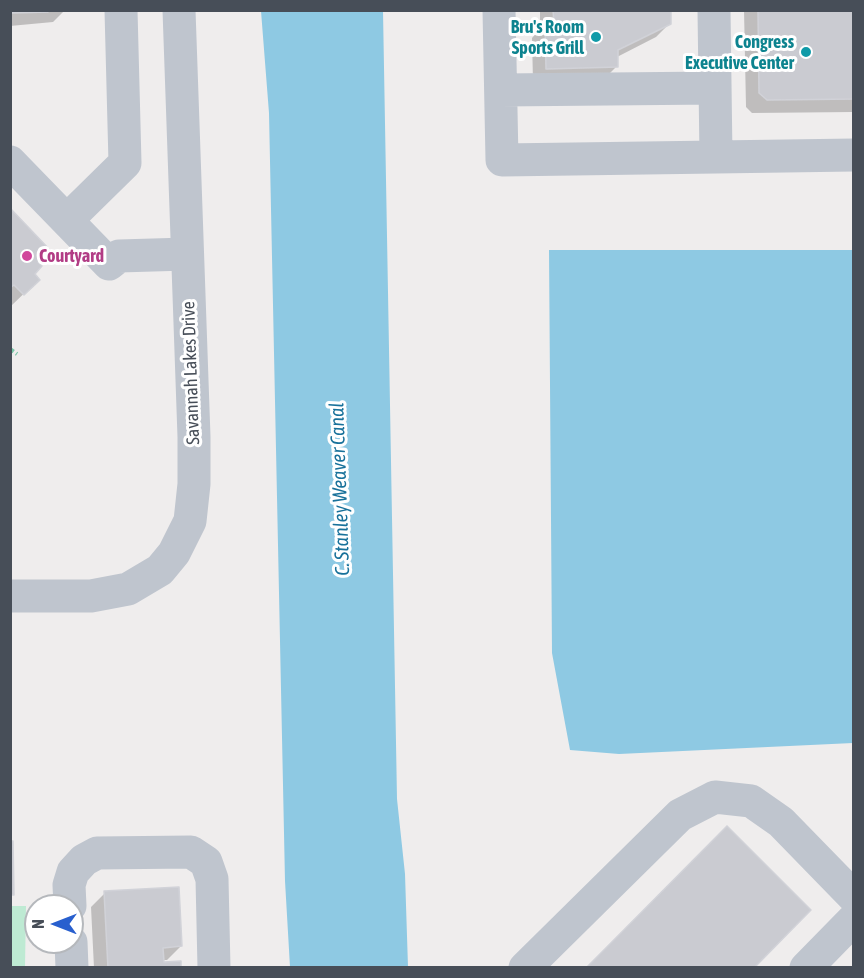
<!DOCTYPE html>
<style>
body{margin:0}
#map{position:relative;width:864px;height:978px;overflow:hidden;background:#efeded;font-family:"Asap Condensed",sans-serif}
canvas{display:block}
.frame{position:absolute;inset:0;border:12px solid #474e58;pointer-events:none}
.north{position:absolute;left:24px;top:894px;width:60px;height:60px;box-sizing:border-box;background:#fff;border:2px solid #b5b8bc;border-radius:50%;rotate:270deg;font-size:16px;font-weight:700;line-height:24px;text-align:center;color:#474e58}
.north::after{content:'';display:block;margin:auto;width:21px;height:27px;background:#285fce;clip-path:polygon(50% 0,100% 100%,50% 72%,0 100%)}
</style>
<div id="map">
<canvas width="864" height="978"></canvas>
<div class="frame"></div>
<div class="north">N</div>
</div>
<script>
const ctx = document.querySelector('canvas').getContext('2d');
ctx.lineJoin = 'round';
function fillPath(path, color) { ctx.fillStyle = color; ctx.fill(path, 'evenodd'); }
const shape = rows => new Path2D(rows.map(r => 'M' + r).join(''));
function stroke(path, color, width, dash) { ctx.strokeStyle = color; ctx.lineWidth = width; ctx.lineCap = dash ? 'butt' : 'round'; ctx.setLineDash(dash || []); ctx.stroke(path); }
function drawText(font, color, halo, rows, align = 'center') {
  ctx.font = font + ' "Asap Condensed",sans-serif'; ctx.lineWidth = 6; ctx.setLineDash([]); ctx.textBaseline = 'middle'; ctx.strokeStyle = halo; ctx.fillStyle = color; for (const [text, x, y, turn = 0] of rows) {
    ctx.save(); ctx.translate(x, y); ctx.rotate((+turn || 0) * Math.PI / 180); ctx.textAlign = isNaN(turn) ? turn : align; if (halo) ctx.strokeText(text, 0, 0); ctx.fillText(text, 0, 0); ctx.restore();
  }
}
fillPath(shape([
 [11,906,26,906,25,967,11,967]
]), '#beead3');
fillPath(shape([
 [261,11,383,11,397,799,405,874,408,967,290,967,285,881,269,113],
 [549,250,853,250,853,743,619,754,570,750,552,653]
]), '#8ec9e3');
fillPath(shape([
 [10,10,65,10,53,22,10,26],
 [540,10,670,10,670,23,656,37,617,57,617,66,603,80,533,82,532,38,540,29],
 [744,10,854,10,854,112,752,113,746,107],
 [10,210,36,262,33,274,38,280,10,307],
 [105,893,181,946,167,960,162,960,163,964,180,968,94,968,91,907]
]), '#0003');
const building = shape([
 [10,10,48,10,48,12,10,13,10,10],
 [553,10,671,10,671,24,618,50,618,67,546,69,545,23,554,23,553,10],
 [758,10,854,10,854,99,767,100,759,93,758,10],
 [10,208,50,250,38,262,42,266,35,274,40,280,24,295,14,285,10,288,10,208],
 [727,826,811,910,754,968,586,968,727,826],
 [10,841,13,841,14,895,10,895,10,841],
 [179,887,182,946,163,948,164,962,181,961,181,968,108,968,104,891,179,887]
]);
fillPath(building, '#cacbd1');
stroke(building, '#d1d2d8', 1.5);
stroke(shape([
 [10,349,17,354]
]), '#79c5a7', 4, [4.5, 3]);
stroke(shape([
 [499,10,502,160,716,157,714,10],
 [501,90,715,88],
 [716,157,854,155],
 [10,162,109,264,119,256,187,254],
 [67,220,125,163,121,10],
 [10,596,91,596,128,589,160,570,174,553,190,521,194,484,194,437,179,10],
 [70,906,69,885,73,872,84,860,97,853,191,852,206,862,212,879,214,968],
 [71,942,72,968],
 [525,968,680,815,715,797,751,801,781,822,854,897],
 [806,968,854,919]
]), '#bfc5ce', 33);
for (const [x, y, r, color] of [
 [596,37,6,"#0f9aa8"],
 [806,52,6,"#0f9aa8"],
 [27,256,6,"#d1479c"]
]) { const dot = new Path2D(); dot.arc(x, y, r, 0, 2 * Math.PI); ctx.fillStyle = color; ctx.fill(dot); stroke(dot, '#fff', 2); }
drawText('bold 18px', '#0d838f', '#fff', [
 ["Bru's Room",584,27],
 ["Sports Grill",584,48],
 ["Congress",794,42],
 ["Executive Center",794,63]
], 'right');
drawText('bold 18px', '#b23c85', '#fff', [
 ["Courtyard",39,256]
], 'left');
drawText('18px', '#474e58', '#fff', [
 ["Savannah Lakes Drive",191,373,-92]
]);
drawText('italic 20px', '#18719a', '#fff', [
 ["C. Stanley Weaver Canal",340,489,-92]
]);
</script>
